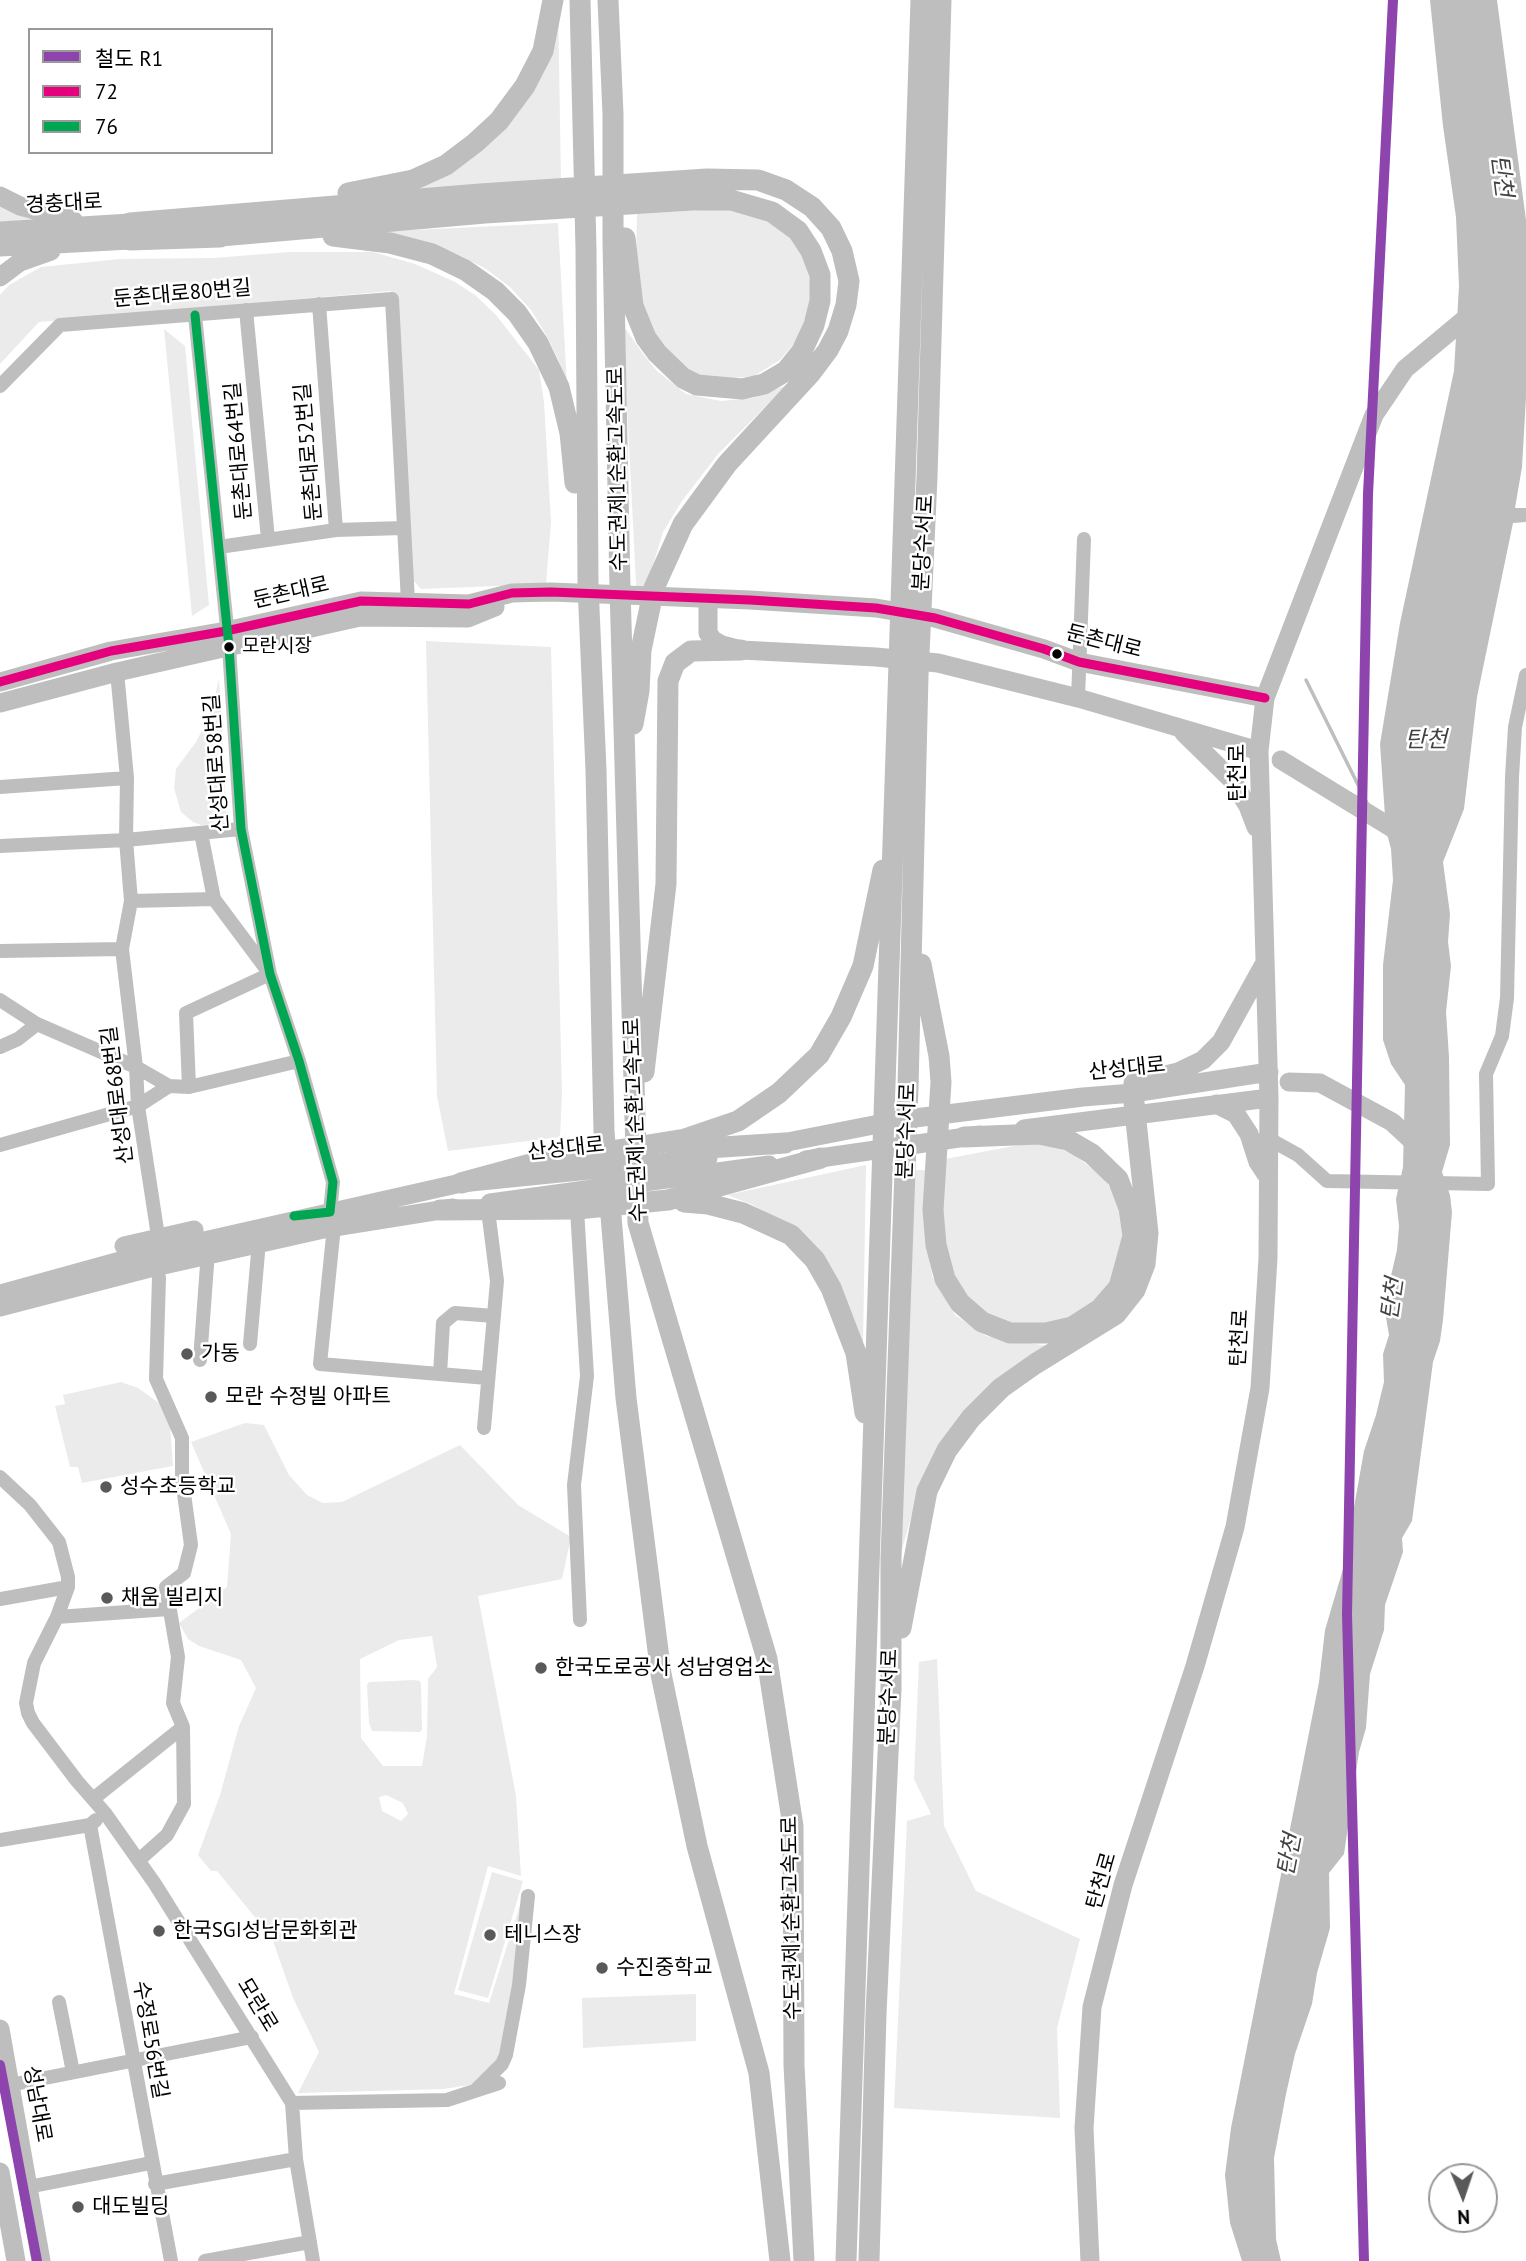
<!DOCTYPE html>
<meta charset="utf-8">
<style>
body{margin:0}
#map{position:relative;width:1526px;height:2261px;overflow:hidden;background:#fff;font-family:"PT Sans","Noto Sans KR",sans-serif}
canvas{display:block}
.legend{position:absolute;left:28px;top:28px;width:245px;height:126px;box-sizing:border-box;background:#fff;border:2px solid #999;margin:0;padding:9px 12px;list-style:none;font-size:21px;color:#000}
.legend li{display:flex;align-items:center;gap:14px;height:35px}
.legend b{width:35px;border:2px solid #999}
.north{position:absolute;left:1428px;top:2163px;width:70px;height:70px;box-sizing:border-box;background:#fff;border:2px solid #999;border-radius:50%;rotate:178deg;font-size:19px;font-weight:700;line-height:28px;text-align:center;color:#000}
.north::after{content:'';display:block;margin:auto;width:24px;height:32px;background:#595959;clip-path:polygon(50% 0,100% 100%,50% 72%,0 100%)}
</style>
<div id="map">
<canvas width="1526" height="2261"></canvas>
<ul class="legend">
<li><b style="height:9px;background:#8e44ad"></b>철도 R1</li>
<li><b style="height:9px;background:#e5007d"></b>72</li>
<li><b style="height:9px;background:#00a651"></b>76</li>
</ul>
<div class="north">N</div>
</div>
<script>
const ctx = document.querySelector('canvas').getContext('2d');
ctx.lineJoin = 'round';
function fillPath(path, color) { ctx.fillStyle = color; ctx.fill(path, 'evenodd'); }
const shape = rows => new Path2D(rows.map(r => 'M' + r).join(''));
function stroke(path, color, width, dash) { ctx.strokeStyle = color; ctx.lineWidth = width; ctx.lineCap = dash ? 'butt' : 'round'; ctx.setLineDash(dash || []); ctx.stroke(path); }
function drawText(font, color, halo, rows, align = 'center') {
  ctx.font = font + ' "PT Sans","Noto Sans KR",sans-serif'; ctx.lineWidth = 5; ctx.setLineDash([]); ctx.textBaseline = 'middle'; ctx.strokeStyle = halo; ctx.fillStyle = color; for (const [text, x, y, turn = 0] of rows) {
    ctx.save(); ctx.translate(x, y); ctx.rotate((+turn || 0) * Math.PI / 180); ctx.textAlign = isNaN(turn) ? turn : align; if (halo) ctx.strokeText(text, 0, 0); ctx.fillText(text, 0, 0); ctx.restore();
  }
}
fillPath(shape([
 [558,2,561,183,409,189,490,141],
 [0,203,48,224,0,226],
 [732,208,778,225,796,242,805,260,811,285,811,305,795,342,780,360,754,376,723,379,694,374,652,334,641,304,636,259,637,214],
 [558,223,567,386,558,359,545,333,531,310,510,287,486,269,457,254,395,236,372,232],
 [290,252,373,252,415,264,455,282,475,295,496,315,539,370,544,402,551,522,546,584,421,589,409,576,409,512,391,291,39,322,0,364,0,295,9,285,41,267,120,259,213,258],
 [623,325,643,354,657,371,686,394,721,401,753,398,787,385,719,453,682,501,663,532,650,575,637,603],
 [164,329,185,346,209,605,192,616],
 [426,641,551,647,562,1094,560,1137,448,1151,437,1096],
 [219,679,227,824,201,825,193,822,181,812,174,788,176,769,196,742,211,713],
 [1040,1141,1071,1153,1103,1176,1119,1203,1125,1236,1115,1279,1098,1299,1072,1318,1047,1326,1013,1325,987,1315,963,1294,947,1263,941,1209,945,1159],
 [866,1165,863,1343,793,1229,751,1204,727,1195],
 [915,1170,925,1170,932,1276,955,1315,986,1336,1048,1346,922,1480,901,1553],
 [121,1382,138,1388,159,1403,170,1425,173,1466,82,1483,78,1467,70,1467,55,1406,65,1404,63,1395],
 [245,1423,264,1425,289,1475,307,1495,323,1503,342,1502,460,1445,518,1505,571,1537,562,1579,478,1596,516,1796,521,1876,488,1866,454,1994,489,2003,521,1902,520,1951,498,2061,475,2084,444,2089,298,2093,319,2052,293,1998,272,1938,217,1871,211,1871,198,1855,220,1795,239,1726,256,1688,241,1660,199,1646,188,1639,179,1623,227,1587,231,1534,191,1442],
 [432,1636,437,1667,428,1679,427,1736,422,1766,383,1766,361,1738,360,1659,399,1640],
 [386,1795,403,1803,408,1814,401,1821,382,1811,379,1797],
 [937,1659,944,1826,976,1891,1080,1939,1057,2028,1060,2118,894,2108,907,1821,931,1814,914,1779,919,1662],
 [414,1680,420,1681,421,1685,422,1730,420,1732,372,1731,369,1723,367,1685,369,1682],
 [492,1872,523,1881,488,1998,458,1990],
 [696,1994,696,2041,583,2048,582,1998]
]), '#ebebeb');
fillPath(shape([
 [1430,0,1497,0,1526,220,1526,397,1522,467,1515,508,1526,508,1526,522,1513,523,1477,697,1464,809,1443,862,1450,914,1448,942,1451,966,1446,1012,1449,1057,1450,1145,1442,1172,1450,1195,1452,1212,1443,1320,1440,1341,1433,1362,1412,1521,1402,1538,1403,1552,1385,1605,1384,1630,1370,1674,1366,1728,1359,1752,1344,1854,1329,1873,1330,1928,1317,1973,1312,2004,1295,2054,1286,2094,1274,2158,1276,2239,1281,2261,1242,2261,1230,2223,1225,2175,1231,2128,1319,1682,1325,1630,1343,1569,1364,1451,1376,1415,1384,1382,1383,1354,1389,1335,1384,1306,1397,1250,1399,1226,1396,1199,1403,1167,1405,1085,1391,1064,1383,1040,1383,965,1393,880,1391,849,1386,830,1380,744,1400,623,1454,371,1459,286,1456,217,1443,126]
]), '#bebebe');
stroke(shape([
 [1306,680,1373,815]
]), '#bebebe', 3.5);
stroke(shape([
 [1281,760,1405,836],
 [1289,1082,1320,1083,1392,1122,1419,1147]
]), '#bebebe', 19);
stroke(shape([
 [319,304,336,530],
 [246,310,268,539],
 [195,315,229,647,241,829,270,974,299,1061,333,1182,330,1212],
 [0,386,60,325,392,299,408,602],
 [219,547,336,530,403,528],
 [117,672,127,778,126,840,131,901,122,949,136,1067,138,1106,158,1236],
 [1078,698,1084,539],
 [0,787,127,778],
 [201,833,214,899,267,970],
 [0,846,126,840,241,829],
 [131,901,214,899],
 [0,951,122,949],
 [0,1000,37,1024],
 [0,1047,18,1039,37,1024,136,1067,169,1086],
 [189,1087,186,1013,270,974],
 [1269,1139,1298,1155,1327,1181,1488,1184,1486,1074,1502,1036,1507,998,1512,777,1515,727,1526,675],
 [0,1145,138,1106,169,1086,189,1087,299,1061],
 [577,1209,587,1376,574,1485,580,1620],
 [333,1236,320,1364,487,1378],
 [250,1344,258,1253],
 [200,1360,207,1265],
 [440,1374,443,1323,455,1313,494,1316],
 [484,1428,497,1281,488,1210],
 [0,1477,30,1505,59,1542,68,1577,68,1587,57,1617,34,1663,26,1703,28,1713,33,1723,77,1781,105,1813,155,1884,292,2103,296,2159,313,2261],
 [0,1599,68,1587],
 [57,1617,169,1609],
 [93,1799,183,1727],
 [90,1825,171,2261],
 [0,1840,90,1825,96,1820],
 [139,1860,167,1835,184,1804,183,1727,173,1703,178,1657,166,1587,184,1573,191,1545,182,1479,182,1438,156,1379,159,1277],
 [59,2002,73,2072],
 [10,2085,252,2037],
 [477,2089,502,2064,506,2055,519,1985,528,1896],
 [292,2103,447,2100,499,2083],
 [155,2184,296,2159],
 [28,2187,151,2163],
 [205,2261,310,2242]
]), '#bebebe', 14);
stroke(shape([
 [0,196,20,206,73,220],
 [0,231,130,223],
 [0,247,130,240],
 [0,277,20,262,51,251],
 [708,598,708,633,713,640,722,645,741,650,876,657,938,663,1078,698,1259,751],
 [0,682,111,651,226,631,361,601,469,604,512,593,551,592,750,600,876,608,935,618,1044,649,1079,662,1265,698],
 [0,703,117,672,360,617,468,618,495,607],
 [1184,733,1231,779,1248,806,1256,827],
 [1133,1083,1178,1072,1203,1060,1221,1042,1263,966],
 [1216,1104,1236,1114,1249,1134,1258,1162,1266,1174],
 [1024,1129,1269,1098],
 [772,1145,899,1120,1083,1097,1133,1093,1269,1072],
 [806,1160,980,1135],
 [490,1203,769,1165],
 [124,1246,194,1230],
 [0,1294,142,1255,461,1183,708,1158],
 [0,1307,146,1269,328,1228,453,1208],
 [0,2029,41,2261],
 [0,2172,16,2261],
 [1090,2261,1084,2128,1092,2007,1123,1885,1195,1666,1235,1527,1260,1388,1268,1258,1269,1098,1259,751,1265,698,1374,415,1405,369,1526,268]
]), '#bebebe', 19);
stroke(shape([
 [580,0,586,249,588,585,596,770,604,1131,626,1398,661,1674,697,1846,759,2073,780,2261],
 [608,0,613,114,613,243,620,588,638,1223,767,1659,793,1826,794,2065,804,2261],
 [348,193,413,180,446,165,475,143,499,121,525,86,543,51,553,0],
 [130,223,480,194,707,179,758,180,786,190,812,207,831,228,842,251,849,281,846,305,838,331,828,350,810,374,727,464,683,524,654,588,641,650,639,691,633,724],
 [333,236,390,243,432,254,465,270,495,291,517,313,538,343,559,387,570,433,575,483],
 [209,237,485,213,693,200,731,200,772,212,798,231,811,251,820,275,820,301,814,325,802,351,786,371,764,384,742,389,697,385,683,378,657,353,646,338,633,306,625,238],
 [130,240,220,237],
 [921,964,939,1056,941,1082,933,1210,936,1245,945,1279,960,1303,982,1322,1010,1333,1046,1333,1072,1327,1100,1309,1119,1287,1133,1236,1129,1208,1118,1179,1092,1154,1068,1140,1039,1134,964,1137],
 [644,1072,666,884,668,681,675,663,691,651,741,650],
 [676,1150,785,1143],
 [461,1183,531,1164,685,1139,738,1121,779,1093,819,1055,841,1017,863,966,883,870],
 [684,1202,708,1204,743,1213,791,1235,815,1260,831,1288,856,1353,865,1413],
 [440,1210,577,1209,668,1200,821,1158],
 [901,1628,927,1491,947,1450,971,1418,1001,1388,1035,1364,1116,1314,1135,1290,1145,1264,1148,1233,1133,1093],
 [846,2261,921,0],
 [869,2261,876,2014,891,1689,891,1558,908,1088,918,676,927,477,941,0]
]), '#bebebe', 21);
stroke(shape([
 [0,682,111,651,226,631,361,601,469,604,512,593,551,592,750,600,876,608,935,618,1044,649,1079,662,1265,698]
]), '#e5007d', 9);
stroke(shape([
 [195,315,229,647,241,829,270,974,299,1061,333,1182,330,1212,294,1216]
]), '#00a651', 9);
stroke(shape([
 [0,2065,37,2261],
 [1364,2261,1347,1614,1368,494,1393,0]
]), '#8e44ad', 10);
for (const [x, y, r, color] of [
 [229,647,6,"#000"],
 [1057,654,6,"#000"],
 [187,1354,7,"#595959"],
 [211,1397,7,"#595959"],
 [106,1487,7,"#595959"],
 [107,1598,7,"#595959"],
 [541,1668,7,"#595959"],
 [159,1931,7,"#595959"],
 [490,1935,7,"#595959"],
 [602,1968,7,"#595959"],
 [78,2207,7,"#595959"]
]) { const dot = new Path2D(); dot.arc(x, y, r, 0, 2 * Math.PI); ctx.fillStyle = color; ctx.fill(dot); stroke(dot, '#fff', 2.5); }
drawText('19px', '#000', '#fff', [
 ["모란시장",242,647]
], 'left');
drawText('21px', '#000', '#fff', [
 ["경충대로",64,204,-3],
 ["둔촌대로80번길",182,294,-5],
 ["둔촌대로64번길",239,451,-95],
 ["둔촌대로52번길",309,452,-95],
 ["수도권제1순환고속도로",618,469,-91],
 ["분당수서로",924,543,-87],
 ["둔촌대로",291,593,-13],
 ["둔촌대로",1104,642,14],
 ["산성대로58번길",217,763,-94],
 ["탄천로",1238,773,-90],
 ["산성대로",1127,1069,-6],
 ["산성대로68번길",118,1095,-97],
 ["수도권제1순환고속도로",636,1120,-92],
 ["분당수서로",907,1131,-88],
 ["산성대로",566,1149,-6],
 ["탄천로",1240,1338,-87],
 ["분당수서로",889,1697,-88],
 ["탄천로",1102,1881,-74],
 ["수도권제1순환고속도로",792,1918,-91],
 ["모란로",257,2005,59],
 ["수정로56번길",150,2040,80],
 ["성남대로",37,2104,80]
]);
drawText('21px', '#000', '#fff', [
 ["가동",201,1354],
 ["모란 수정빌 아파트",225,1397],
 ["성수초등학교",120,1487],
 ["채움 빌리지",121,1598],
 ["한국도로공사 성남영업소",555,1668],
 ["한국SGI성남문화회관",173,1931],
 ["테니스장",504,1935],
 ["수진중학교",616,1968],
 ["대도빌딩",92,2207]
], 'left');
drawText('italic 23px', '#434343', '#fff', [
 ["탄천",1501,176,83],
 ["탄천",1426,740],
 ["탄천",1393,1299,-82],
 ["탄천",1290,1855,-79]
]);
</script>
